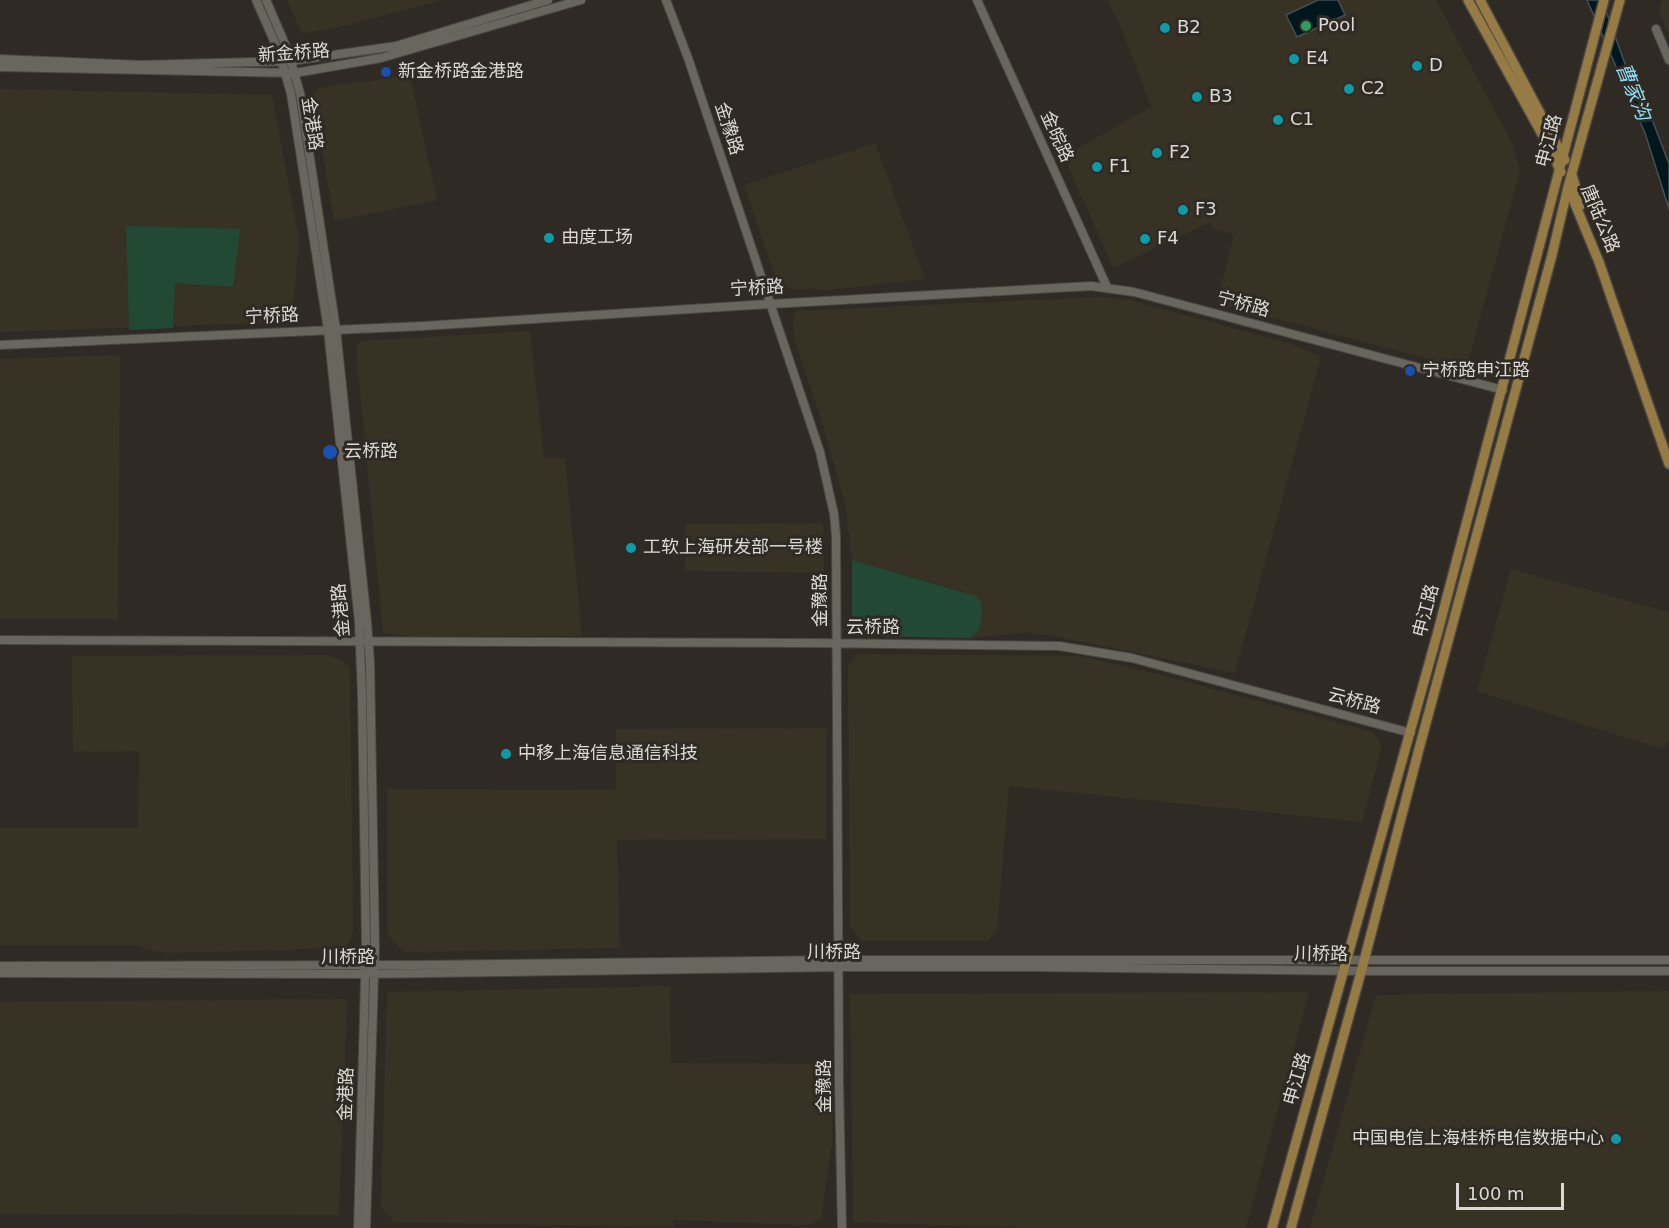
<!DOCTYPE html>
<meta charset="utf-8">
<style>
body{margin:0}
#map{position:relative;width:1669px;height:1228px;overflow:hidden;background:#2f2b24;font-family:"DejaVu Sans",sans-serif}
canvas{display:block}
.scale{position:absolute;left:1456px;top:1183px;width:108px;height:27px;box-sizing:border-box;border:3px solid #dcd9d4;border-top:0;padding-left:8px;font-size:18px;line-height:21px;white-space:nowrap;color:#dcd9d4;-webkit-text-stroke:4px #2f2b24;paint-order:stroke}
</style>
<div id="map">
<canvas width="1669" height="1228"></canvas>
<div class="scale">100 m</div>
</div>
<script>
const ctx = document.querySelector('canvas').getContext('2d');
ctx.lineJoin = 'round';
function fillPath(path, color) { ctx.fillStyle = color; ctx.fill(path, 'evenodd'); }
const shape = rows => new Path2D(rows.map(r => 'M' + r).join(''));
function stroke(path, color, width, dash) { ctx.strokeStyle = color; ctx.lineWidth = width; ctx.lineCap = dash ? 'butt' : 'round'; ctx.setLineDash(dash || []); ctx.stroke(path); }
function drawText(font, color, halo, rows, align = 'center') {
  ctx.font = font + ' "DejaVu Sans","Noto Sans SC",sans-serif'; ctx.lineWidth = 6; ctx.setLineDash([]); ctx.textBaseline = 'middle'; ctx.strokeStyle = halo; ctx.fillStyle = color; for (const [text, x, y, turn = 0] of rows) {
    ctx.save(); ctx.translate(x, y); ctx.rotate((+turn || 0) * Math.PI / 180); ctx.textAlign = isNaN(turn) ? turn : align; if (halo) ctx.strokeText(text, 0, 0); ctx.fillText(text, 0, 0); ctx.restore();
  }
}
fillPath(shape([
 [287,0,440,0,349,25,302,34],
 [1107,0,1436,0,1513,145,1520,171,1466,369,1217,303,1234,235,1214,229,1210,222,1113,268,1064,156,1151,107,1119,22],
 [1662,0,1669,0,1669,35,1659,11],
 [410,76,437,200,334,221,313,94,319,87],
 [0,89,272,95,299,239,292,322,0,332],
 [875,143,925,279,829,290,791,289,784,286,773,271,744,185],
 [1100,297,1130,300,1289,343,1321,357,1235,673,1049,635,1020,633,970,638,979,630,965,592,852,560,845,503,820,415,794,338,793,320,796,311],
 [530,331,544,458,565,458,582,636,411,636,383,633,356,349,360,341],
 [120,355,118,619,0,619,0,359],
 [823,523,824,573,685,571,686,524],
 [1511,569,1669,612,1669,740,1662,749,1477,691],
 [857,654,1080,656,1161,675,1373,732,1382,746,1362,822,1009,786,997,930,988,941,862,941,850,925,848,667],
 [329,655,343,661,350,667,353,932,350,942,343,948,167,953,146,949,136,945,0,945,0,828,138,828,139,751,73,752,72,656],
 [826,728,826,839,617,840,620,948,406,952,393,942,387,932,387,789,616,790,616,729],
 [670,986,671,1063,831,1064,832,1144,821,1219,808,1225,673,1220,674,1227,395,1222,381,1208,387,992],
 [1669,991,1669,1228,1310,1228,1376,995],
 [1309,992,1246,1228,1030,1228,853,1222,850,994],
 [347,999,339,1215,0,1214,0,1002]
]), '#383224');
fillPath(shape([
 [126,226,240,229,233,287,175,283,173,328,129,330],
 [852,560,976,596,981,603,982,614,979,630,970,638,871,636,859,631,852,620]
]), '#214933');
const water = shape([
 [1318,0,1338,0,1345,15,1297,37,1286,15,1318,0],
 [1587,0,1602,0,1625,64,1650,114,1669,164,1669,209,1645,133,1587,0]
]);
fillPath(water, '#02171d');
stroke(water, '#435154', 1.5);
const minor = shape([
 [256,0,279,52,291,94,328,330,359,622,362,695,366,946,358,1228],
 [266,0,288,51,300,93,336,329,367,622,370,662,375,946,366,1228],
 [666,0,688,58,820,452,834,514,836,536,839,1083,842,1228],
 [977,0,1107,287],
 [1656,29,1669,60],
 [0,59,141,65,291,61,396,46,548,0],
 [0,67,295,73,381,58,581,0],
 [0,345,423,326,753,305,1091,286,1134,292,1503,390],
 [0,640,816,643,1059,646,1132,658,1411,733],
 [0,966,418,965,839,960,1669,960],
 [0,973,366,974,839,967,1033,967,1361,971,1669,971]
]);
const major = shape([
 [1468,0,1547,143,1561,172],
 [1480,0,1565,160],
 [1572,175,1581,205],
 [1568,187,1599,262,1669,464],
 [1272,1228,1437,635,1604,0],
 [1291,1228,1364,961,1419,749,1552,255,1568,187,1620,0]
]);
stroke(minor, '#4a4741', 10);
stroke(major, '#4a4741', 12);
stroke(minor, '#69665d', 8);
stroke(major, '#977b44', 9);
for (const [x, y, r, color] of [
 [1306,26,6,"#2e9e5b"],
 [1165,28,6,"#0f9aa8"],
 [1294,59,6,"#0f9aa8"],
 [1417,66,6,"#0f9aa8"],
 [386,72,6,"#1a4fb4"],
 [1349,89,6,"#0f9aa8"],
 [1197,97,6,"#0f9aa8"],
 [1278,120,6,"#0f9aa8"],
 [1157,153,6,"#0f9aa8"],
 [1097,167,6,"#0f9aa8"],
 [1183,210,6,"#0f9aa8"],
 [549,238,6,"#0f9aa8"],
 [1145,239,6,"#0f9aa8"],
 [1410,371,6,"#1a4fb4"],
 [330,452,8,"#1a4fb4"],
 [631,548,6,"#0f9aa8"],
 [506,754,6,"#0f9aa8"],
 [1616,1139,6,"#0f9aa8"]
]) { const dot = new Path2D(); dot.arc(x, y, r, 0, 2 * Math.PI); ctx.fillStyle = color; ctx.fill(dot); stroke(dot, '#2f2b24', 2); }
drawText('18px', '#dcd9d4', '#2f2b24', [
 ["Pool",1318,26],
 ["B2",1177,28],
 ["E4",1306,59],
 ["D",1429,66],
 ["新金桥路金港路",398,72],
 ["C2",1361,89],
 ["B3",1209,97],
 ["C1",1290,120],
 ["F2",1169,153],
 ["F1",1109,167],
 ["F3",1195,210],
 ["由度工场",561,238],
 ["F4",1157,239],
 ["宁桥路申江路",1422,371],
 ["云桥路",344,452],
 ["工软上海研发部一号楼",643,548],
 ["中移上海信息通信科技",518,754],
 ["中国电信上海桂桥电信数据中心",1604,1139,"right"]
], 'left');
drawText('18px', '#dcd9d4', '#2f2b24', [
 ["新金桥路",294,54,-4],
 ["金港路",311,124,81],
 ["金豫路",728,129,72],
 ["金皖路",1056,137,66],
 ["申江路",1550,141,-75],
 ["唐陆公路",1599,219,67],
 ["宁桥路",757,289,-3],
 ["宁桥路",1243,305,15],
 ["宁桥路",272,317,-3],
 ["金豫路",821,600,-90],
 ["金港路",342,610,-95],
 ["申江路",1427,611,-75],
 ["云桥路",873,628],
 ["云桥路",1354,702,15],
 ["川桥路",834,953],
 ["川桥路",1321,955,1],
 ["川桥路",348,958],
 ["申江路",1298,1079,-74],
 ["金豫路",825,1086,-90],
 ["金港路",347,1094,-88]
]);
drawText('italic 20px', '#8eddf7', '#2f2b24', [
 ["曹家沟",1632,92,68]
]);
</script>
